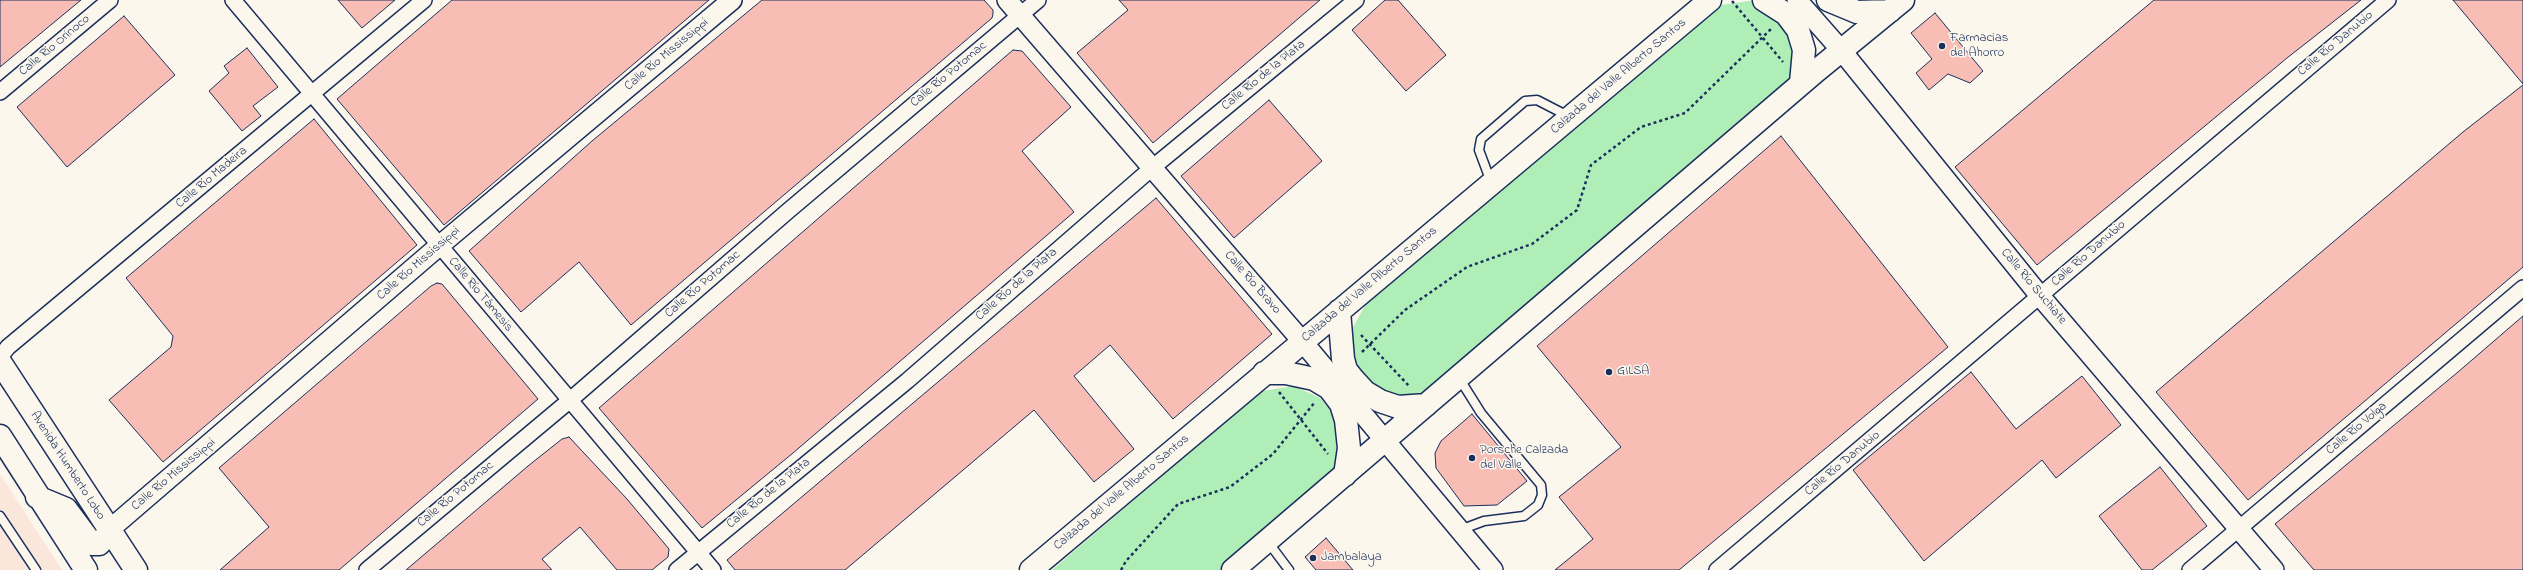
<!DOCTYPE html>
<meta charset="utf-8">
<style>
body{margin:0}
canvas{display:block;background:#fbf7ec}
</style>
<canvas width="2523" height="570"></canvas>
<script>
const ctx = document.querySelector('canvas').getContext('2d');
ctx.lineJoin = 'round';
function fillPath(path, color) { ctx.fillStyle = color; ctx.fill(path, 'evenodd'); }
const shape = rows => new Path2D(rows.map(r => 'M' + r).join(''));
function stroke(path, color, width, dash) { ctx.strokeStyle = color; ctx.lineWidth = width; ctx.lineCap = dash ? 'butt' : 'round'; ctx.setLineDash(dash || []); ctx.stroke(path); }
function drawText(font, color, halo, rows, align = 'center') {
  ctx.font = font + ' "Indie Flower",sans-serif'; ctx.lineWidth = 3; ctx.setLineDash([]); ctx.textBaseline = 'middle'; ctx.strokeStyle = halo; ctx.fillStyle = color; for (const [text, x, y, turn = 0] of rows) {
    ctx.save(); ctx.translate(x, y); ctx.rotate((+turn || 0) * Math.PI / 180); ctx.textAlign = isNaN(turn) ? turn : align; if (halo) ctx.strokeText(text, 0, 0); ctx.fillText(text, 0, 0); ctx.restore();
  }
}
fillPath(shape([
 [0,474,62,570,0,570]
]), '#fae6db');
fillPath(shape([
 [1756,0,1783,14,1801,67,1783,95,1425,397,1396,399,1365,386,1349,365,1349,334,1366,304,1721,5],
 [1294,386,1320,398,1339,421,1343,449,1336,475,1223,570,1052,570,1262,391]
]), '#afefb7');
const building = shape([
 [0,0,81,0,0,67,0,0],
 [338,0,395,0,362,28,338,0],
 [452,0,709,0,444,225,337,99,452,0],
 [762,0,984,0,993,10,993,14,992,18,631,325,579,262,521,312,469,251,592,141,762,0],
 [1119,0,1320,0,1153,143,1077,53,1128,10,1119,0],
 [1385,0,1398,0,1446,55,1406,91,1352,30,1385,0],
 [2154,0,2361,0,2287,58,2037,265,1955,167,2154,0],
 [2453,0,2523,0,2523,84,2453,0],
 [1935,13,1983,71,1970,83,1948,74,1929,90,1916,73,1932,59,1911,33,1935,13],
 [124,16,175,75,67,167,17,107,124,16],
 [247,48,278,87,253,106,261,116,242,131,209,91,229,73,224,66,247,48],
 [1013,50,1022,51,1071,107,1022,151,1074,212,793,453,702,528,599,408,1013,50],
 [2523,85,2523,267,2248,500,2156,392,2463,132,2523,85],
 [1269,100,1322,161,1234,238,1181,176,1269,100],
 [314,119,417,245,163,462,109,400,171,347,173,336,126,278,314,119],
 [1781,136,1948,347,1679,570,1555,570,1593,539,1559,497,1621,447,1537,346,1781,136],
 [1156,198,1272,334,1173,419,1110,345,1074,376,1134,449,1094,482,1034,410,845,570,735,570,727,560,1156,198],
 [437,283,442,284,538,399,339,570,220,570,269,527,219,468,431,286,437,283],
 [2523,316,2523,570,2314,570,2275,524,2458,372,2523,316],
 [1971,372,2016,429,2082,376,2121,425,2056,478,2042,460,1924,561,1853,470,1971,372],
 [1472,414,1527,481,1497,505,1464,506,1436,468,1435,453,1441,441,1472,414],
 [569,437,627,499,669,549,668,557,652,570,617,570,580,527,542,559,552,570,406,570,528,466,562,439,569,437],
 [2160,467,2207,526,2152,570,2142,570,2099,516,2160,467],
 [1326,538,1353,570,1316,570,1305,557,1326,538]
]);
fillPath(building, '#f8bdb4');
stroke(building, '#1b2f5e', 1);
const service = shape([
 [1491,182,1479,150,1481,139,1525,101,1537,100,1568,116],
 [1459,378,1481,413,1541,485,1542,495,1538,505,1524,516,1484,521,1460,530],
 [0,516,36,570],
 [1268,542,1289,570]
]);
const minor = shape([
 [233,0,713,570],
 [0,92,110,0],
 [0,357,8,347,424,0],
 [367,570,569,401,788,211,1038,0],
 [677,570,907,381,1152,168,1356,0],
 [1717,570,2388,0],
 [2190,570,2523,288]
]);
const tertiary = shape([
 [1007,0,1302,341,1493,570],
 [1797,0,1841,50,2040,296,2274,570],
 [110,532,116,524,439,246,732,0]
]);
const secondary = shape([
 [1764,0,1786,14,1798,30,1804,50,1801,83],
 [1828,0,1857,12,1890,11],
 [1339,311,1343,359,1346,370,1354,380,1365,392,1380,401,1398,407,1426,405],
 [0,362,136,570],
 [1264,373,1286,373,1314,379,1329,388,1341,404,1346,420,1349,448,1345,475],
 [0,436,86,570],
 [37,497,66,509,92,544,99,544,110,532],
 [1031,570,1710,0],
 [1233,570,1815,72,1903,0]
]);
stroke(service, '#1b2f5e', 11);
stroke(minor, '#1b2f5e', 18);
stroke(tertiary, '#1b2f5e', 22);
stroke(secondary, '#1b2f5e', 25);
stroke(shape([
 [1732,1,1783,62],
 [1361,335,1410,387],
 [1362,352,1405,310,1467,267,1532,244,1577,210,1591,165,1641,127,1685,113,1772,28],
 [1279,392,1328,454],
 [1121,570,1126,561,1178,504,1230,487,1273,454,1315,402]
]), '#1b2f5e', 2.5, [3, 3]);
stroke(service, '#fbf7ec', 8);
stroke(minor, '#fbf7ec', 15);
stroke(tertiary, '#fbf7ec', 19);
stroke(secondary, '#fbf7ec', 22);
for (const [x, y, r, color] of [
 [1942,46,4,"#1b2f5e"],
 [1609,372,4,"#1b2f5e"],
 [1472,458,4,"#1b2f5e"],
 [1313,558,4,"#1b2f5e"]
]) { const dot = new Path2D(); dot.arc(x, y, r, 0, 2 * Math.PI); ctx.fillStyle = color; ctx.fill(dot); stroke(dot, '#fbf7ec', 1.5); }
drawText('13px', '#1b2f5e', '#fbf7ec', [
 ["Farmacias",1950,39],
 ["del Ahorro",1950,54],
 ["GILSA",1617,372],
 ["Porsche Calzada",1480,451],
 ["del Valle",1480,466],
 ["Jambalaya",1321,558]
], 'left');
drawText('13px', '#1b2f5e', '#fbf7ec', [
 ["Calle Río Danubio",2336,44,-40],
 ["Calle Río Orinoco",55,46,-40],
 ["Calle Río Mississippi",667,55,-40],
 ["Calle Río Potomac",949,75,-40],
 ["Calle Río de la Plata",1264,76,-39],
 ["Calzada del Valle Alberto Santos",1619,77,-40],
 ["Calle Río Madeira",212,178,-40],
 ["Calle Río Danubio",2089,254,-41],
 ["Calle Río Mississippi",419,264,-41],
 ["Calle Río Bravo",1252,283,49],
 ["Calle Río Potomac",703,285,-41],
 ["Calle Río de la Plata",1017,285,-41],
 ["Calzada del Valle Alberto Santos",1370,285,-40],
 ["Calle Río Suchiate",2033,287,50],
 ["Calle Río Támesis",480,295,50],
 ["Calle Río Volga",2357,429,-40],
 ["Calle Río Danubio",1843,464,-40],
 ["Avenida Humberto Lobo",67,466,57],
 ["Calle Río Mississippi",174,475,-40],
 ["Calzada del Valle Alberto Santos",1122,493,-40],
 ["Calle Río de la Plata",769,494,-39],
 ["Calle Río Potomac",456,495,-40]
]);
</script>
